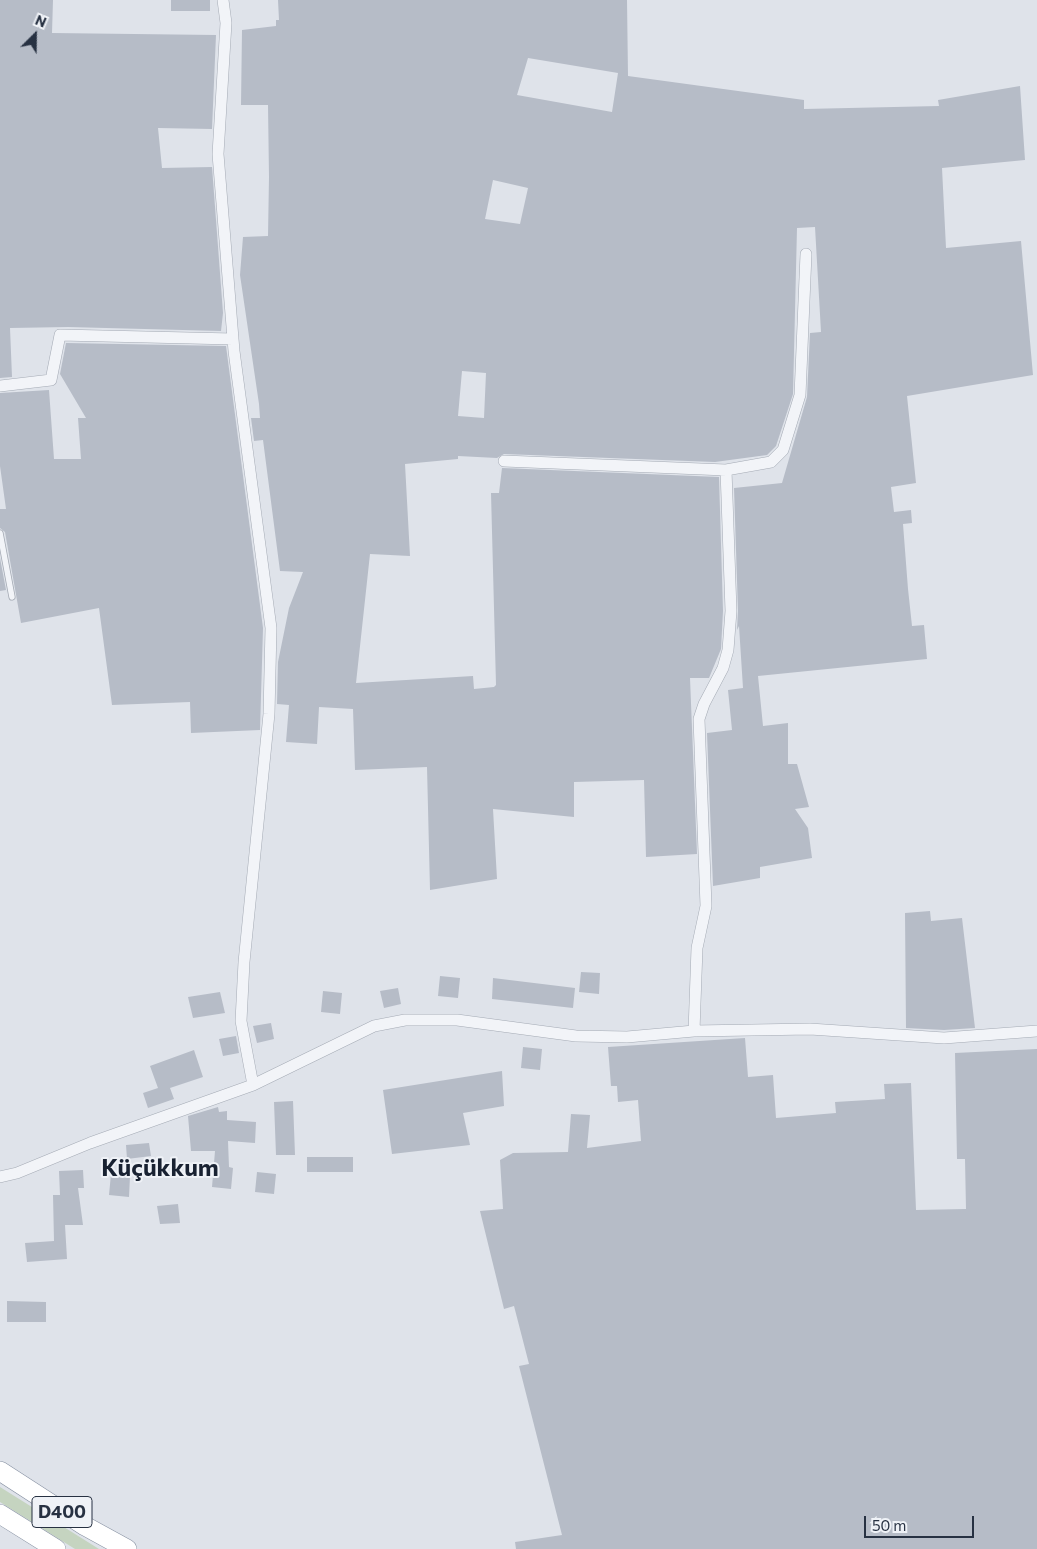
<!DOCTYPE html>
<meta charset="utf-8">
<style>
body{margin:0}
#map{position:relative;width:1037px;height:1549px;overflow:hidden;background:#dfe3ea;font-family:Commissioner,sans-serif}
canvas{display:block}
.north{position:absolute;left:10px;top:10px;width:50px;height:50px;-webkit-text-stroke:4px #eff2f7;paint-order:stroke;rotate:23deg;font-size:14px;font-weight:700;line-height:20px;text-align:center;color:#273142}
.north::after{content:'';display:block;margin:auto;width:18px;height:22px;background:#273142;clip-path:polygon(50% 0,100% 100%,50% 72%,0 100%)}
.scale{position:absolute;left:864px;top:1516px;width:110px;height:22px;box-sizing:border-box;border:2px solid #273142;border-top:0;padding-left:6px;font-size:15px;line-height:18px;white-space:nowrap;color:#273142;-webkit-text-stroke:4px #eff2f7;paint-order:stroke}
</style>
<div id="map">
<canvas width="1037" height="1549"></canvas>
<div class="north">N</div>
<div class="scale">50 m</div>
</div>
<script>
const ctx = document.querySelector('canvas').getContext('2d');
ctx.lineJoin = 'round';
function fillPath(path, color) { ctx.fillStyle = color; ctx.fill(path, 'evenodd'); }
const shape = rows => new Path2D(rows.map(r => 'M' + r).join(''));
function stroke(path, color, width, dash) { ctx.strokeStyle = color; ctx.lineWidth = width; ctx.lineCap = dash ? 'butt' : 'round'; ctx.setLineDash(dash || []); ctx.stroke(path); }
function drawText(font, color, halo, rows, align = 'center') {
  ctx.font = font + ' Commissioner,sans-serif'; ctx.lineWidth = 4; ctx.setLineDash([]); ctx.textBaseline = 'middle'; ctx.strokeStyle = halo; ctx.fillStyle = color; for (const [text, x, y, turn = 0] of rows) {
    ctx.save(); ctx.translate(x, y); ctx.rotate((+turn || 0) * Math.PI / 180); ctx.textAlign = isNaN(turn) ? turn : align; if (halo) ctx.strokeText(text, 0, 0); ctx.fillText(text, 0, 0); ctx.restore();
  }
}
fillPath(shape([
 [0,1487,99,1549,75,1549,0,1502]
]), '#c5d4c0');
fillPath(shape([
 [0,0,53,0,52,33,216,35,212,129,158,128,162,168,212,167,223,313,221,331,68,327,10,328,12,377,0,378],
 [171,0,210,0,210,11,171,11],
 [278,0,627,0,628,76,804,100,804,109,939,106,938,100,1020,86,1025,160,942,168,946,248,1021,241,1033,375,907,396,916,483,891,487,894,512,911,510,912,523,903,524,908,589,912,626,924,625,927,659,758,676,763,726,788,723,788,764,797,764,809,807,795,809,808,828,812,858,760,867,760,878,713,886,707,733,732,730,728,690,743,688,739,626,737,630,738,611,734,488,782,483,807,397,810,333,821,332,815,227,797,228,793,394,776,446,767,455,715,462,504,454,497,458,458,456,458,459,405,464,410,556,370,554,356,683,473,676,474,689,494,687,496,685,491,493,499,493,502,468,719,477,723,611,721,649,709,678,690,678,697,854,646,857,644,780,574,782,574,817,493,809,497,879,430,890,427,767,355,770,353,709,319,707,317,744,286,742,289,705,277,704,278,662,289,608,303,572,280,571,263,440,254,441,251,418,260,418,259,404,240,275,243,237,268,236,269,177,268,105,241,105,242,30,276,26,276,20,279,20],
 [528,58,618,73,612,112,517,95],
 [493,180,528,188,520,224,485,219],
 [462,371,486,373,484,418,458,416],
 [66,343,226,346,263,628,260,730,191,733,190,702,112,705,99,608,21,623,5,532,0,528,0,509,6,509,0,466,0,393,49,390,54,459,81,459,78,418,86,418,60,374],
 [0,558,6,590,0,591],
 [930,911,931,921,962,918,975,1028,944,1030,906,1028,905,913],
 [581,972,600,973,599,994,579,992],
 [440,976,460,978,458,998,438,996],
 [493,978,575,988,573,1008,492,999],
 [398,988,401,1004,384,1008,380,991],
 [323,991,342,993,340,1014,321,1012],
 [220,992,225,1013,193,1018,188,997],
 [271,1023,274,1039,257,1043,253,1026],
 [236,1036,239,1053,223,1056,219,1039],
 [745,1038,748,1077,773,1075,776,1118,836,1113,835,1102,885,1099,884,1084,911,1083,916,1210,966,1209,965,1159,957,1159,955,1053,1037,1049,1037,1549,516,1549,515,1542,562,1535,519,1366,529,1364,514,1306,504,1309,480,1211,503,1209,500,1160,513,1153,568,1152,571,1114,590,1115,587,1148,641,1141,638,1100,618,1102,617,1086,611,1086,608,1047],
 [523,1047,542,1049,540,1070,521,1068],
 [194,1050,203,1077,170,1088,174,1099,148,1108,143,1093,158,1088,150,1066],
 [502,1071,504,1106,463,1113,470,1145,392,1154,383,1090],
 [293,1101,295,1155,276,1155,274,1102],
 [218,1107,219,1112,227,1111,227,1120,256,1122,255,1143,228,1141,229,1167,233,1168,231,1189,212,1187,215,1151,191,1151,188,1116],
 [149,1143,151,1156,127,1159,126,1145],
 [307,1157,353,1157,353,1172,307,1172],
 [83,1170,84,1188,78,1188,83,1225,65,1225,67,1259,27,1262,25,1243,54,1241,53,1195,60,1195,59,1171],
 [257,1172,276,1174,274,1194,255,1192],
 [111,1174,130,1176,129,1197,109,1195],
 [178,1204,180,1223,160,1224,157,1206],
 [7,1301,46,1302,46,1322,7,1322]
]), '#b6bcc7');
const service = shape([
 [0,533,12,597]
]);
const minor = shape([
 [223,0,226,23,218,154,234,351,271,628,269,714,244,962,241,1021,253,1085],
 [0,386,51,380,60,335,233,339],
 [504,461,726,470,771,462,783,450,800,395,806,254],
 [694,1031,697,948,706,906,699,719,704,704,723,668,728,650,731,611,726,470],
 [0,1177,17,1173,90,1143,253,1085,374,1026,405,1020,457,1020,576,1036,627,1037,694,1031,810,1029,944,1038,1037,1031]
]);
const trunk = shape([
 [0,1471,85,1526,127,1549],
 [0,1514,56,1549]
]);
stroke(service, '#a4aab4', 7);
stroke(minor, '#a4aab4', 12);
stroke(trunk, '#8690a1', 20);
stroke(service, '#f2f4f8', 5.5);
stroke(minor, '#f2f4f8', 11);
stroke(trunk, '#fff', 19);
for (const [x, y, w] of [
 [62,1512,60]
]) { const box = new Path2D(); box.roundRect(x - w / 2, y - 15.5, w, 31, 4); ctx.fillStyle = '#eff2f7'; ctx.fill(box); stroke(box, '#273142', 1); }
drawText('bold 18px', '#273142', null, [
 ["D400",62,1512]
]);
drawText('bold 24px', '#192232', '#eff2f7', [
 ["Küçükkum",160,1168]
]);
</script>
